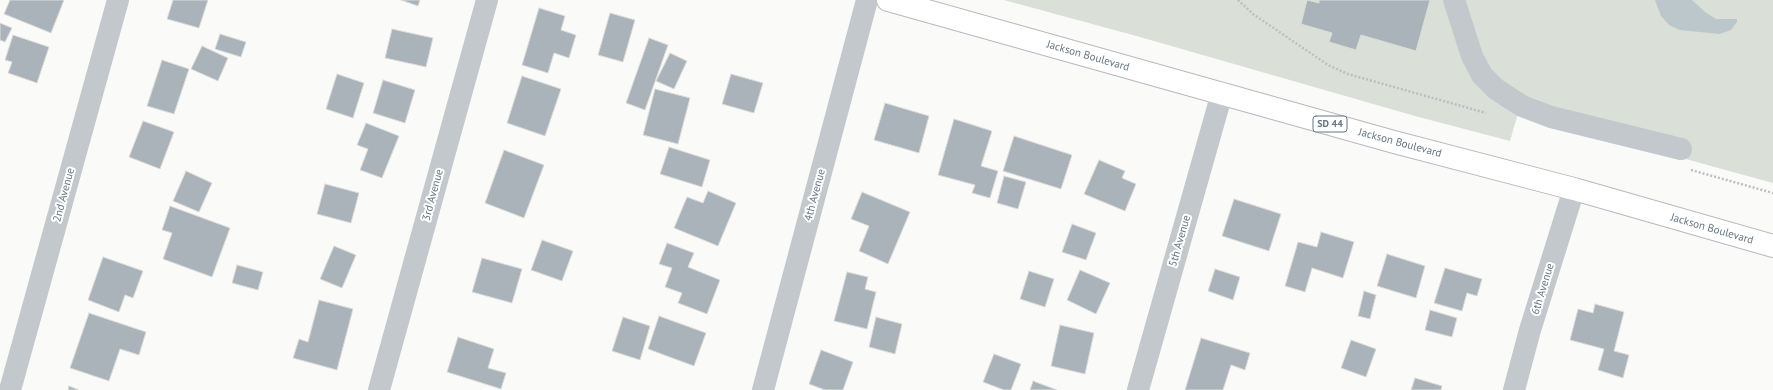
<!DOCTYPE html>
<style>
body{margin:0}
canvas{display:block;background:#fafaf8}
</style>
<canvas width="1773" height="390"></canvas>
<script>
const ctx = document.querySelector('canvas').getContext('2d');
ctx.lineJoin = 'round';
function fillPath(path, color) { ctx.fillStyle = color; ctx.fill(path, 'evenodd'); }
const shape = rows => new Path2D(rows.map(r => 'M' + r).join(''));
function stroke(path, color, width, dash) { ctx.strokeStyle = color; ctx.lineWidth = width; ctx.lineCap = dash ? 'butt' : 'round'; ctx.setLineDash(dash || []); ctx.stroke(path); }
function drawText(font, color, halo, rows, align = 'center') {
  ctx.font = font + ' "PT Sans",sans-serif'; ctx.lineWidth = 4; ctx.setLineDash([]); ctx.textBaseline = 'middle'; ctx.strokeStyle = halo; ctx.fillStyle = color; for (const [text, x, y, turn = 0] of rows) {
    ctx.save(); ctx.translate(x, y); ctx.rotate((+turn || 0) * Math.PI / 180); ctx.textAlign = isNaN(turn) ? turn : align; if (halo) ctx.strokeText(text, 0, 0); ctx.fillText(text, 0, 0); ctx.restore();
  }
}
fillPath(shape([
 [1004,0,1773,0,1773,183,1518,113,1510,141,1415,116,1140,37]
]), '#dadfd7');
fillPath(shape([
 [1655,0,1692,0,1705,12,1716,19,1737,19,1737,22,1731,30,1720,34,1680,30,1669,25,1661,16]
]), '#bbc7cb');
const building = shape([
 [10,0,64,0,51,33,4,14,10,0],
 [173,0,208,0,199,28,167,19,173,0],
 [401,0,420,0,418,6,401,0],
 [1307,0,1319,3,1319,0,1430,0,1416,51,1361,35,1356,50,1329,42,1332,33,1301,24,1307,0],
 [539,8,565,16,561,30,576,35,569,58,554,53,548,73,522,65,539,8],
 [610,13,635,20,623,62,598,55,610,13],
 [0,23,12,28,5,42,0,40,0,23],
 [392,29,433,38,426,67,385,58,392,29],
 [220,34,246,42,241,57,215,49,220,34],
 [13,35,49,47,37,83,8,73,12,62,5,60,13,35],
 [649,38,668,45,645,110,626,103,649,38],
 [202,46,228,58,218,81,191,69,202,46],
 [670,53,687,61,674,89,656,81,670,53],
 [162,60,189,69,174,114,147,106,162,60],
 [337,74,364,83,353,118,326,109,337,74],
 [731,74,763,83,754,113,722,104,731,74],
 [522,76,561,89,545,136,507,123,522,76],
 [383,80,415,90,405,123,373,113,383,80],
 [655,89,690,98,678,144,643,135,655,89],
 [885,103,929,116,919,153,874,140,885,103],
 [954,119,992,131,981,166,998,171,990,198,972,193,975,185,938,175,954,119],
 [143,121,174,132,160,169,129,157,143,121],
 [366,123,399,136,382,178,360,170,368,149,357,145,366,123],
 [1014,136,1072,155,1061,189,1003,171,1014,136],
 [669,147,710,160,702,187,660,174,669,147],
 [504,150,544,165,524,218,485,203,504,150],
 [1099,160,1125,171,1122,178,1136,184,1125,211,1084,194,1099,160],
 [186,171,212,183,199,212,173,201,186,171],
 [1004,176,1026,182,1018,209,997,203,1004,176],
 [325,184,359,193,351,223,317,214,325,184],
 [708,191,736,203,718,246,674,228,687,197,703,203,708,191],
 [862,192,910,212,888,264,859,251,869,226,851,219,862,192],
 [1234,199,1281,214,1269,251,1222,236,1234,199],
 [170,206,230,228,212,277,163,259,172,233,162,230,170,206],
 [1072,224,1096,233,1086,260,1062,252,1072,224],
 [1321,232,1354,242,1343,278,1312,268,1305,292,1285,286,1298,242,1317,247,1321,232],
 [542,240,573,251,562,281,531,270,542,240],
 [667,243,694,253,688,267,720,280,707,314,678,303,682,293,665,287,672,268,659,264,667,243],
 [334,246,356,255,342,288,320,279,334,246],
 [1387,254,1425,266,1416,298,1377,286,1387,254],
 [103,257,143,271,133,298,125,295,119,312,88,300,103,257],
 [482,258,522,269,512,303,472,292,482,258],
 [237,265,263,272,258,290,232,283,237,265],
 [1445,268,1482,279,1477,296,1467,293,1462,311,1434,303,1445,268],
 [1215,269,1240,277,1233,300,1208,291,1215,269],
 [1080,270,1110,283,1096,314,1067,300,1080,270],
 [1029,271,1054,279,1045,307,1020,299,1029,271],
 [847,272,868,277,865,289,876,292,867,329,834,321,847,272],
 [1364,291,1376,295,1370,319,1358,316,1364,291],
 [319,300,353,309,337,370,293,358,299,339,308,342,319,300],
 [1595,304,1624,312,1614,351,1629,355,1623,378,1598,370,1604,349,1570,340,1578,309,1593,313,1595,304],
 [1430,310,1457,318,1452,337,1425,330,1430,310],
 [89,313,146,332,139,355,120,349,109,381,70,368,89,313],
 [659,316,706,333,694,366,648,349,659,316],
 [623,317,650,326,640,360,612,351,623,317],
 [876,317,902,324,895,354,869,347,876,317],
 [1060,325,1094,333,1085,374,1051,366,1060,325],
 [458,337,494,349,488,368,506,373,501,389,447,372,458,337],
 [1201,338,1250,353,1245,370,1231,365,1223,390,1185,390,1201,338],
 [1351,340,1376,349,1366,377,1341,368,1351,340],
 [821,350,853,362,843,390,825,390,809,384,821,350],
 [994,354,1021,364,1011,390,1004,390,983,382,994,354],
 [1415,378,1442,386,1441,390,1411,390,1415,378],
 [1033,381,1057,390,1030,390,1033,381],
 [69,386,79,390,68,390,69,386]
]);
fillPath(building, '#aab3b9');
stroke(building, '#dcdcda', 1);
const major = shape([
 [888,0,1394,142,1574,189,1773,246]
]);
stroke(major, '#b5babe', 24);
stroke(shape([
 [1238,0,1253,14,1328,65,1348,74,1486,113],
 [1691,170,1773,193]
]), '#bbbfc2', 2.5, [2, 2]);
stroke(shape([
 [1454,0,1472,56,1482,75,1496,89,1508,97,1522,106,1551,117,1681,149],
 [10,390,118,0],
 [379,390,487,0],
 [763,390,867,0],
 [1138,390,1222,93],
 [1514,390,1530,330,1574,189]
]), '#c3c8cc', 22);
stroke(major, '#fff', 22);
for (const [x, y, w] of [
 [1330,124,34]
]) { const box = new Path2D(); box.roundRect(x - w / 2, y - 8, w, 16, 3); ctx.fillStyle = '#fff'; ctx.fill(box); stroke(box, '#657683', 1); }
drawText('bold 10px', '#657683', null, [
 ["SD 44",1330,124]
]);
drawText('11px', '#657683', '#fff', [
 ["Jackson Boulevard",1088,56,16],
 ["Jackson Boulevard",1400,143,15],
 ["2nd Avenue",64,195,-75],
 ["3rd Avenue",433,195,-75],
 ["4th Avenue",815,195,-75],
 ["Jackson Boulevard",1712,229,16],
 ["5th Avenue",1180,241,-74],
 ["6th Avenue",1543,289,-73]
]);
</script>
